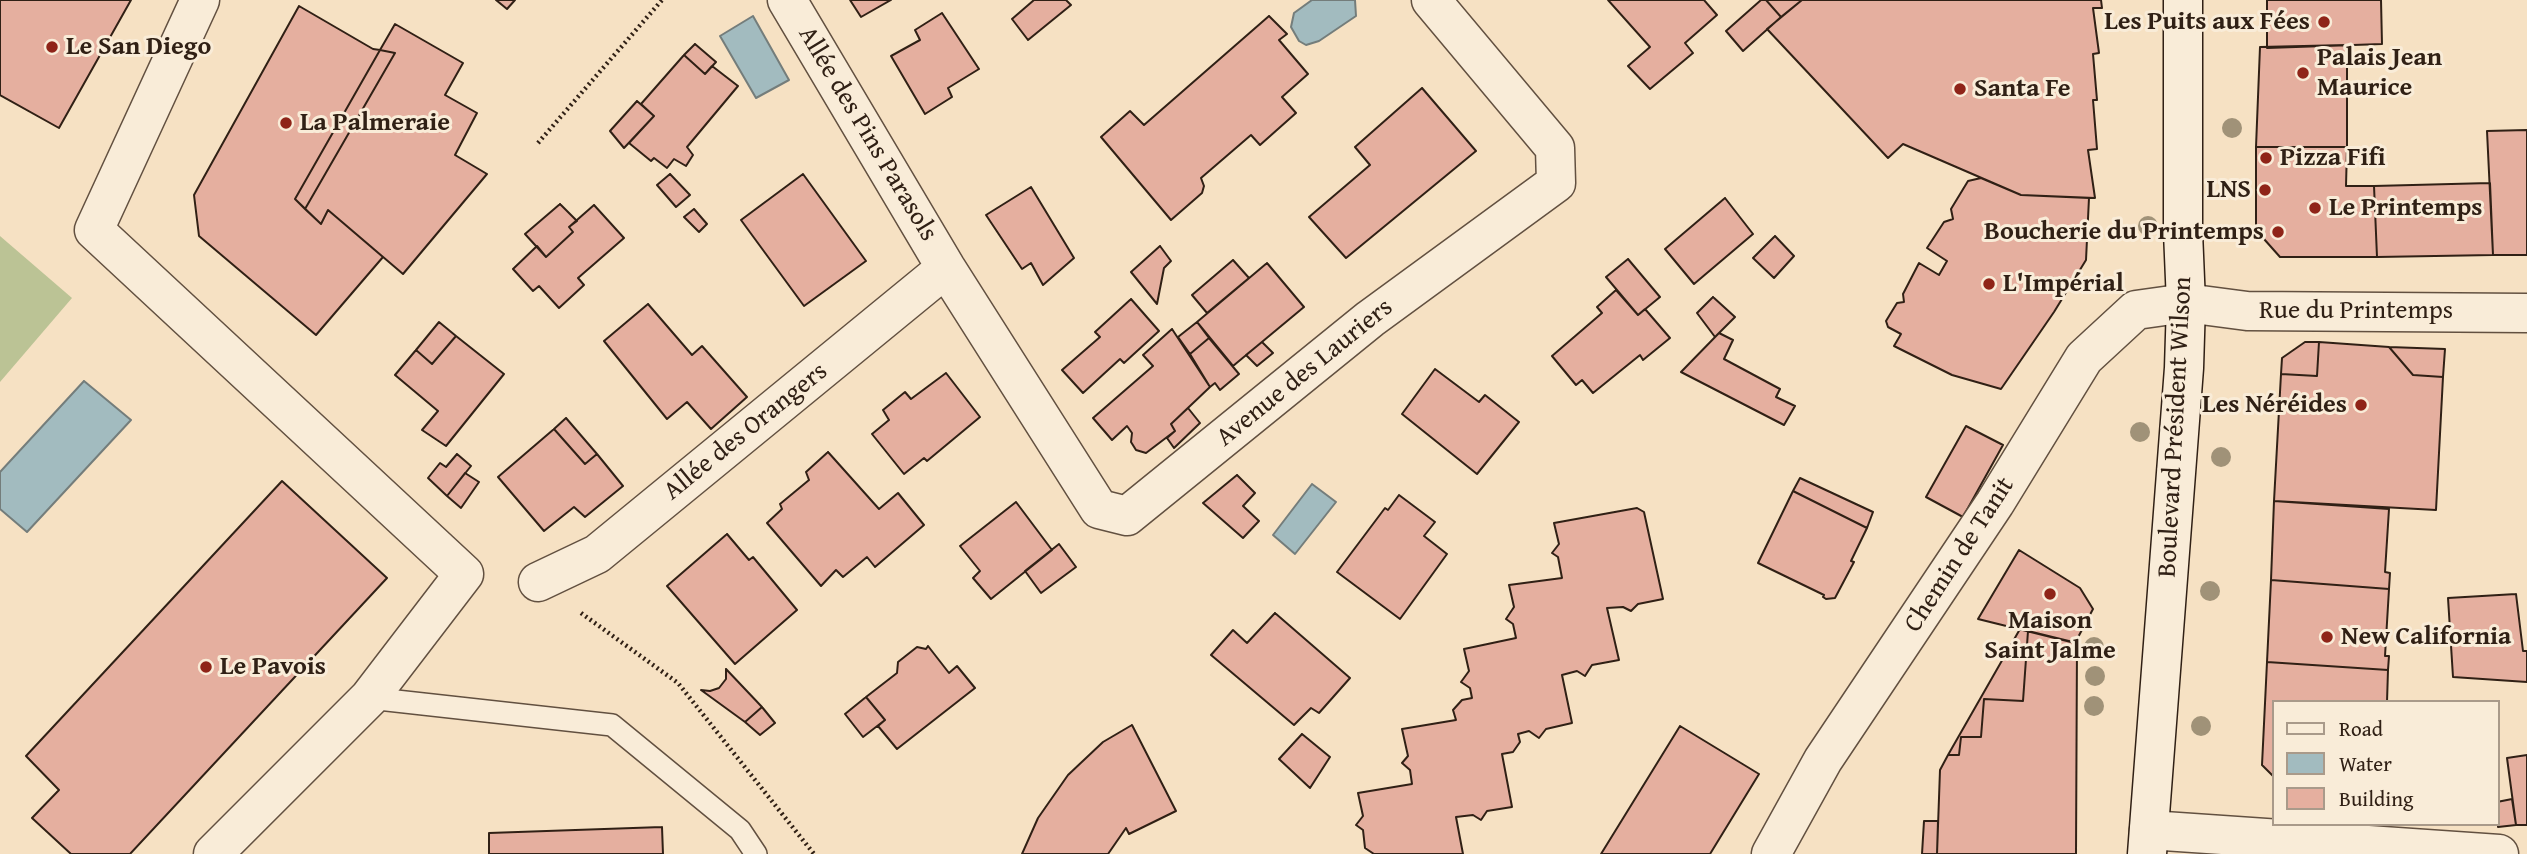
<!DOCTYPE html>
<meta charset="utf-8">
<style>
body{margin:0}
#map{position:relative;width:2527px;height:854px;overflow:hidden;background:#f6e1c3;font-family:"Gentium Book Plus",serif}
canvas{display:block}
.legend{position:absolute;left:2272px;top:700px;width:228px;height:126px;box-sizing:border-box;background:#f9ecd8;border:2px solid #a99a8a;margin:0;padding:9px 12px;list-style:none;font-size:21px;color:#302015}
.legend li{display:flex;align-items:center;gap:14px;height:35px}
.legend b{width:35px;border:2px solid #a99a8a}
</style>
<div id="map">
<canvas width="2527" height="854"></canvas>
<ul class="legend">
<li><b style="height:9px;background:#f9ecd8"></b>Road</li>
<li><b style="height:19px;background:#a2bbbf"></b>Water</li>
<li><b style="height:19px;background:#e5af9f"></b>Building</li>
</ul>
</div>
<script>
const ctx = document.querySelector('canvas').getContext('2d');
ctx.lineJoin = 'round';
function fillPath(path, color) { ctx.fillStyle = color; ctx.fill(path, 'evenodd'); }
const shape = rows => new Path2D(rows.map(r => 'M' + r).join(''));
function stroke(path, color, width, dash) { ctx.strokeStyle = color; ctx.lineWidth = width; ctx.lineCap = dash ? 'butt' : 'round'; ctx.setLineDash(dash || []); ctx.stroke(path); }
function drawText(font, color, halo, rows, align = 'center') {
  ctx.font = font + ' "Gentium Book Plus",serif'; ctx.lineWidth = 6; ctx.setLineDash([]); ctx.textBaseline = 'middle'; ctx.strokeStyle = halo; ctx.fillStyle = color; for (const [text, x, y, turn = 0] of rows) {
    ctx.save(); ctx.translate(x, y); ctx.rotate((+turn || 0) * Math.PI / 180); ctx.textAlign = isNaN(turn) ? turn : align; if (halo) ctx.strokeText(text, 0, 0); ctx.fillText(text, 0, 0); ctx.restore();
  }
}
fillPath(shape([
 [0,236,72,298,0,382]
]), '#bbc395');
const water = shape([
 [1312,0,1355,0,1356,16,1319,41,1306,45,1299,41,1291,27,1294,13,1312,0],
 [753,16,789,80,756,98,720,36,753,16],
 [84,381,131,420,27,532,0,509,0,472,84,381],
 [1312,484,1336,502,1295,554,1273,535,1312,484]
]);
fillPath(water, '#a2bbbf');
stroke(water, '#747d7b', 2);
const building = shape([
 [0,0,131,0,59,128,0,95,0,0],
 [496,0,515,0,507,9,496,0],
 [850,0,891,0,861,17,850,0],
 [1034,0,1066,0,1071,5,1028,40,1012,19,1034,0],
 [1608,0,1704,0,1717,15,1685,43,1693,53,1650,89,1628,66,1650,47,1608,0],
 [1761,0,1766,0,1781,17,1743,51,1726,31,1761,0],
 [1766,0,1802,0,1781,17,1766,0],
 [1802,0,2101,0,2102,8,2093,8,2099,53,2093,54,2097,100,2093,100,2097,149,2088,150,2095,198,2021,195,1903,144,1888,158,1767,29,1802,0],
 [2267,0,2381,0,2382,44,2267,48,2267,0],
 [299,6,373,49,380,50,295,199,321,224,328,210,383,257,316,335,199,236,194,195,299,6],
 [942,13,979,69,948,88,952,97,925,114,891,56,920,40,915,30,942,13],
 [1269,16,1287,34,1279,40,1308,74,1282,97,1296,113,1260,145,1251,135,1201,178,1204,186,1202,193,1171,220,1101,137,1130,111,1144,125,1269,16],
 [395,24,463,63,445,95,477,113,455,155,487,174,403,274,328,210,321,224,305,209,395,53,380,50,395,24],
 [695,44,716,62,705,74,684,55,695,44],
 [2347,45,2347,147,2256,147,2260,47,2347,45],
 [380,50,395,53,305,209,295,199,380,50],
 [684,55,705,74,712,66,738,86,687,147,693,155,686,166,674,159,667,168,654,158,651,161,629,143,654,116,641,104,684,55],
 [1422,88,1476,151,1346,258,1309,217,1370,165,1355,147,1422,88],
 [637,101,654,116,624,148,610,131,637,101],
 [2527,130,2527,255,2493,255,2487,131,2527,130],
 [2256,147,2347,147,2346,186,2374,186,2377,257,2280,257,2256,230,2256,147],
 [670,174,690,195,676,207,657,185,670,174],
 [803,174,866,261,804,306,741,220,803,174],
 [1981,178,2021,195,2089,198,2086,260,2054,312,2001,389,1952,375,1894,346,1901,334,1888,327,1886,321,1897,303,1904,302,1903,294,1919,263,1939,275,1947,261,1927,248,1944,222,1953,219,1951,209,1968,181,1981,178],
 [2490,183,2493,255,2377,257,2374,186,2490,183],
 [1031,187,1074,258,1043,285,1031,263,1022,269,986,215,1031,187],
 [1725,198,1753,234,1694,284,1665,249,1725,198],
 [560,204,577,221,569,227,573,232,546,257,525,234,560,204],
 [594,205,624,238,578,278,584,285,559,308,539,286,533,291,513,269,537,246,546,257,573,232,569,227,594,205],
 [694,209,707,224,699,232,684,217,694,209],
 [1775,236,1794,256,1774,278,1753,258,1775,236],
 [1160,246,1171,261,1164,268,1157,304,1131,272,1160,246],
 [1628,259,1660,297,1638,315,1606,277,1628,259],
 [1233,260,1249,278,1207,313,1192,295,1233,260],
 [1267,263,1304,307,1233,366,1197,322,1267,263],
 [1616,290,1638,315,1645,309,1670,338,1643,360,1640,355,1593,393,1582,380,1576,385,1552,356,1602,313,1597,307,1616,290],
 [1713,297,1735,317,1715,337,1697,313,1713,297],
 [1131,299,1159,331,1124,363,1120,359,1083,393,1062,370,1100,337,1095,332,1131,299],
 [648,304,692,355,702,346,747,397,711,429,687,402,667,419,604,341,648,304],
 [439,322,456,336,432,364,416,350,439,322],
 [1197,322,1209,338,1190,354,1178,337,1197,322],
 [1172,329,1210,387,1171,424,1175,431,1146,453,1136,450,1131,442,1132,433,1127,426,1112,440,1093,418,1153,366,1143,355,1172,329],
 [1719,333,1733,340,1724,359,1780,389,1776,397,1795,406,1784,425,1681,372,1719,333],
 [456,336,504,374,446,446,422,430,438,411,395,375,416,350,432,364,456,336],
 [1209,338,1239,374,1220,390,1215,383,1210,387,1190,354,1209,338],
 [1262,342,1273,353,1257,366,1246,355,1262,342],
 [2305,342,2319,342,2317,376,2281,374,2282,358,2305,342],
 [2319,342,2389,347,2413,375,2443,377,2436,510,2274,501,2281,374,2317,376,2319,342],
 [2389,347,2445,349,2443,377,2413,375,2389,347],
 [1435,369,1479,402,1485,395,1519,422,1477,474,1402,414,1435,369],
 [946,373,980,417,927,461,924,458,904,474,872,434,889,420,883,410,905,392,911,399,946,373],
 [1188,408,1200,423,1174,448,1167,438,1175,431,1171,424,1188,408],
 [566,418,597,454,585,464,554,429,566,418],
 [1966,426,2003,445,1963,517,1926,497,1966,426],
 [554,429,585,464,597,454,623,486,585,517,574,507,544,531,498,477,554,429],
 [828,452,879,509,898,493,924,525,875,567,867,557,843,577,836,570,821,586,767,523,782,509,780,504,809,480,806,472,828,452],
 [457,454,471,466,447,496,428,478,440,463,446,467,457,454],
 [465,473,479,482,461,508,447,496,465,473],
 [1237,475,1255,493,1243,506,1259,521,1243,538,1203,503,1237,475],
 [1800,478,1873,512,1867,528,1793,491,1800,478],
 [282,481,387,578,130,854,71,854,32,818,59,790,26,756,282,481],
 [1793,491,1867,528,1851,561,1854,562,1835,598,1826,599,1823,597,1824,595,1758,563,1793,491],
 [1399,495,1435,522,1424,536,1447,554,1400,619,1337,572,1385,508,1388,510,1399,495],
 [2274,501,2389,509,2385,572,2390,573,2389,589,2271,580,2274,501],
 [1016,502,1052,550,991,599,973,578,980,571,960,546,1016,502],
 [1637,508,1644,512,1663,599,1638,604,1631,611,1623,607,1607,608,1619,660,1592,665,1585,676,1577,671,1562,675,1572,723,1546,729,1539,738,1529,731,1518,734,1520,742,1513,752,1502,754,1512,807,1487,811,1481,820,1473,815,1456,817,1463,854,1374,854,1365,848,1363,830,1356,825,1363,816,1358,793,1412,784,1410,770,1402,763,1408,756,1402,729,1456,720,1453,710,1462,700,1472,698,1470,688,1461,682,1469,671,1464,649,1516,638,1513,624,1506,619,1514,607,1509,585,1562,578,1558,557,1552,553,1559,544,1554,523,1637,508],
 [727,534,749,560,753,557,797,610,735,664,667,586,727,534],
 [1059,544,1076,567,1041,593,1025,571,1059,544],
 [2019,550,2080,588,2093,609,2075,643,1978,619,2019,550],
 [2271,580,2389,589,2385,656,2389,656,2388,670,2267,662,2271,580],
 [2516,594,2523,651,2527,651,2527,682,2453,677,2448,598,2516,594],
 [1275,613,1350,678,1319,713,1311,708,1294,725,1211,655,1233,630,1247,643,1275,613],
 [2020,629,2028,631,2023,701,1984,699,1981,737,1961,737,1959,755,1948,755,2020,629],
 [2028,631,2077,643,2076,854,1937,854,1940,770,1948,755,1959,755,1961,737,1981,737,1984,699,2023,701,2028,631],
 [928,646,949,673,957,666,975,688,897,749,878,726,885,720,866,697,897,673,898,662,917,647,926,649,928,646],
 [2267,662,2388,670,2387,702,2273,702,2273,776,2262,765,2267,662],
 [726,669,762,707,745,722,701,690,710,691,719,688,726,679,726,669],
 [866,697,885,720,863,737,845,714,866,697],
 [762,707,775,723,760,735,745,722,762,707],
 [1132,725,1176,811,1129,834,1126,828,1108,854,1022,854,1038,818,1068,775,1103,742,1132,725],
 [1680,726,1759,774,1710,854,1601,854,1680,726],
 [1302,734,1330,757,1310,788,1279,759,1302,734],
 [2527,755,2527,825,2516,825,2507,758,2527,755],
 [2512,799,2516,825,2498,827,2497,802,2512,799],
 [1924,821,1938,821,1937,854,1922,854,1924,821],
 [662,827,663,854,489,854,489,833,662,827]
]);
fillPath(building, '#e5af9f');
stroke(building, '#302015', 2);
const lane = shape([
 [369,698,612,725,740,830,756,854]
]);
const street = shape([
 [200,0,94,230,464,574,369,698,213,854],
 [787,0,946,268,1099,509,1127,516,1370,319,1556,183,1555,148,1431,0],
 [538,582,597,554,946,268],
 [2149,830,2499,854],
 [1771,854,1823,760,1995,503,2084,358,2136,310,2186,303,2247,311,2527,313]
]);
const secondary = shape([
 [2147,854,2184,368,2186,303,2183,232,2183,0]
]);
stroke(lane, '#625040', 24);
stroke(street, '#625040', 41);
stroke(secondary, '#302015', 41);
stroke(shape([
 [538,143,662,0],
 [581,613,678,683,814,854]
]), '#302015', 4.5, [2, 3.5]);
stroke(lane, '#f9ecd8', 21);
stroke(street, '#f9ecd8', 38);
stroke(secondary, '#f9ecd8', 38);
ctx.fillStyle = '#a09278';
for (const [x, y] of [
 [2232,128],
 [2148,226],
 [2140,432],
 [2221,457],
 [2210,591],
 [2094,647],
 [2095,676],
 [2094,706],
 [2201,726]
]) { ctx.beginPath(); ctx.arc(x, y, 10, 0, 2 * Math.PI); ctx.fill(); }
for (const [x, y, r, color] of [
 [2324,22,7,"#8f2418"],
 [52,47,7,"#8f2418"],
 [2303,73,7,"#8f2418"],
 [1960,89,7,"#8f2418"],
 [286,123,7,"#8f2418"],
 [2266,158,7,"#8f2418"],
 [2265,190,7,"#8f2418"],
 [2315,208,7,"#8f2418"],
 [2278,232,7,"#8f2418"],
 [1989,284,7,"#8f2418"],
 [2361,405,7,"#8f2418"],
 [2050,594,7,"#8f2418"],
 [2327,637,7,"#8f2418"],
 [206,667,7,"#8f2418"]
]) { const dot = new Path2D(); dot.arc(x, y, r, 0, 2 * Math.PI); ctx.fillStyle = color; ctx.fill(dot); stroke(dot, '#f9ecd8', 2.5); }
drawText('bold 26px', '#302015', '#f9ecd8', [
 ["Les Puits aux Fées",2310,22,"right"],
 ["Le San Diego",66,47],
 ["Palais Jean",2317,58],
 ["Maurice",2317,88],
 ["Santa Fe",1974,89],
 ["La Palmeraie",300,123],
 ["Pizza Fifi",2280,158],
 ["LNS",2251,190,"right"],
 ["Le Printemps",2329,208],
 ["Boucherie du Printemps",2264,232,"right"],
 ["L'Impérial",2003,284],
 ["Les Néréides",2347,405,"right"],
 ["Maison",2050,621,"center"],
 ["Saint Jalme",2050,651,"center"],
 ["New California",2341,637],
 ["Le Pavois",220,667]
], 'left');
drawText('26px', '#302015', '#f9ecd8', [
 ["Allée des Pins Parasols",867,134,59],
 ["Rue du Printemps",2356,311],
 ["Avenue des Lauriers",1305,373,-39],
 ["Boulevard Président Wilson",2176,427,-87],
 ["Allée des Orangers",746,432,-39],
 ["Chemin de Tanit",1960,555,-57]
]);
</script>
